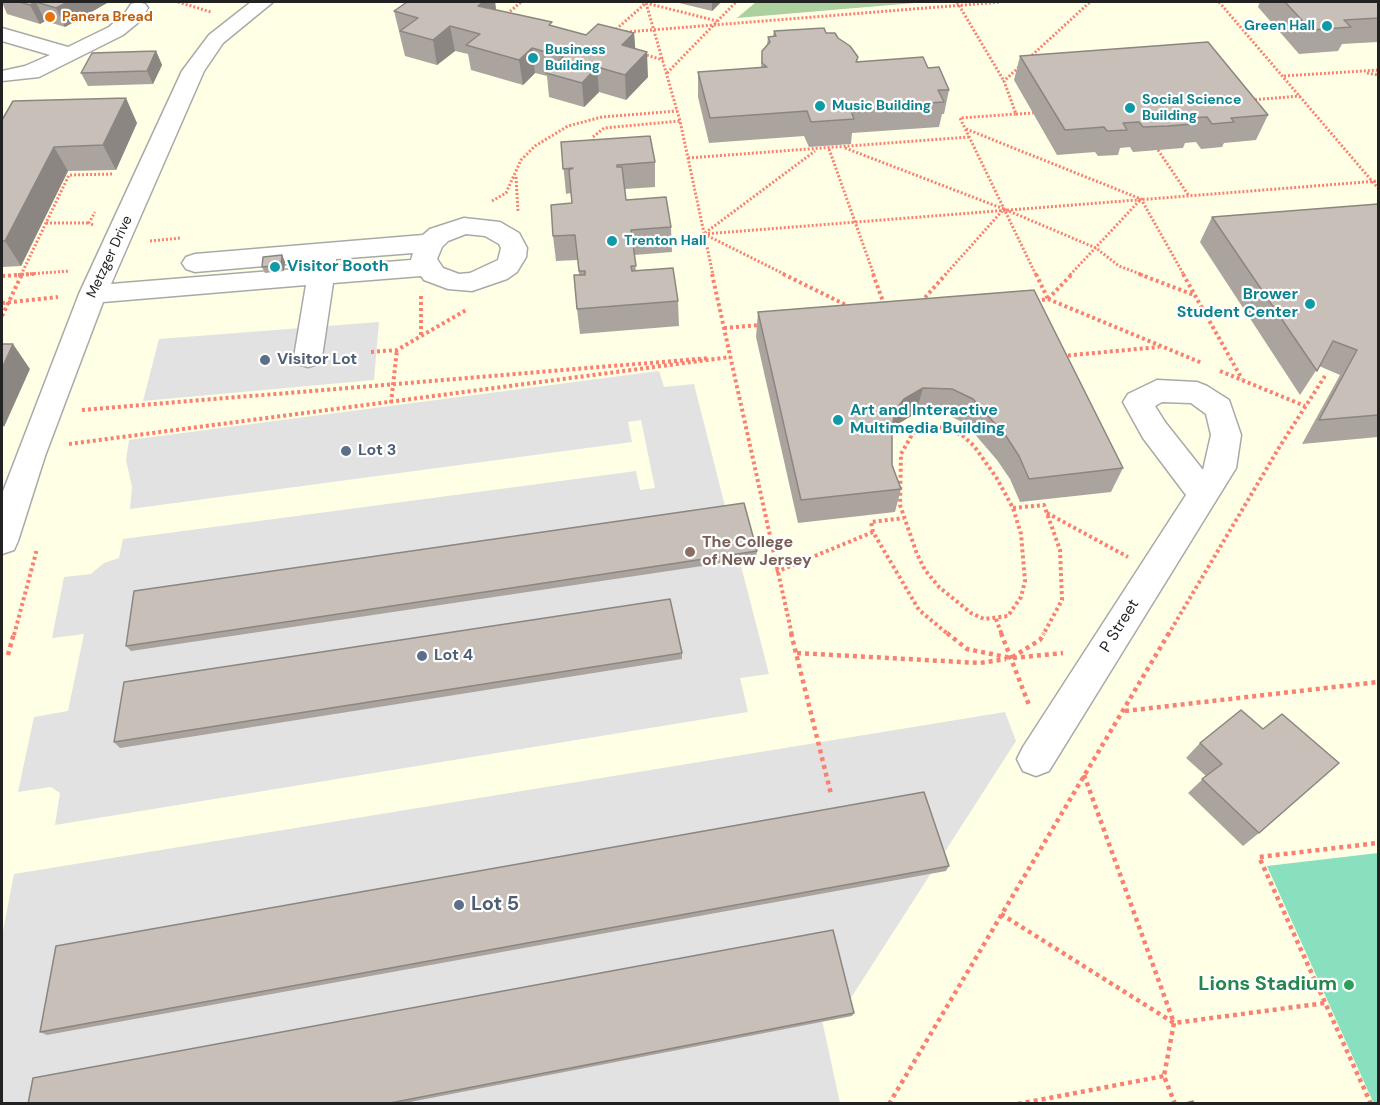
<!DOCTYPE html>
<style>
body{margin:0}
#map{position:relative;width:1380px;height:1105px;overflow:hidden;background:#f2efe9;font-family:"DM Sans",sans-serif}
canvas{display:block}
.frame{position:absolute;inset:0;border:3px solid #222;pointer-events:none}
</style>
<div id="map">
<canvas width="1380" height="1105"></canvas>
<div class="frame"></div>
</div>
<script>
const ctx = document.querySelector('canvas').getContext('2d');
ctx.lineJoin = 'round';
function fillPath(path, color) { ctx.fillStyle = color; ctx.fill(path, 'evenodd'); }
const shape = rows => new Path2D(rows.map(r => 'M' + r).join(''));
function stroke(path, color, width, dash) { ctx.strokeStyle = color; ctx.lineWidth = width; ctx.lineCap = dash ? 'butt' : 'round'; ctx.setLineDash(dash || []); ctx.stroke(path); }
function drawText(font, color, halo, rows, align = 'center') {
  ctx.font = font + ' "DM Sans",sans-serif'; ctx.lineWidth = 4.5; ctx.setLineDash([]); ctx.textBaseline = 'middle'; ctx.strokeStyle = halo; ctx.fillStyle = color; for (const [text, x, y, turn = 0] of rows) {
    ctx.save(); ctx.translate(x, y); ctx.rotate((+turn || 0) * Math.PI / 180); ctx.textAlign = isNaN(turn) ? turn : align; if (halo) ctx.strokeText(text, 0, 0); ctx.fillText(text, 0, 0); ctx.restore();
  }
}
fillPath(shape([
 [2,2,1378,2,1378,1103,2,1103]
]), '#ffffe5');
fillPath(shape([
 [756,2,927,2,737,18]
]), '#add19e');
fillPath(shape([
 [1378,853,1378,1103,1374,1104,1267,866]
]), '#88e0be');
fillPath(shape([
 [379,322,374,380,143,401,159,339],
 [659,371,664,387,694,384,726,510,701,515,714,566,740,562,769,674,740,678,748,712,55,825,60,793,51,787,18,792,34,717,68,711,84,634,52,638,64,577,91,574,104,563,119,558,123,539,636,471,640,490,655,488,641,420,628,422,632,442,130,509,132,487,126,460,129,440],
 [1005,712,1016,741,847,1004,820,1011,840,1103,2,1104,2,936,14,874]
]), '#e2e2e2');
const minor = shape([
 [138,2,145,4,148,8,140,21,123,35,39,77,2,81,2,71,25,66,50,55,2,41,2,28,68,47,109,27,125,13,131,4,138,2],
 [251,2,273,2,223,43,204,71,111,284,309,268,310,262,195,272,186,269,182,263,186,257,195,254,423,235,430,229,464,218,500,222,519,233,527,248,526,257,517,272,507,279,472,291,448,289,424,280,421,276,333,283,322,357,318,364,308,367,298,364,294,357,306,285,103,302,45,456,18,541,14,550,2,554,2,494,79,294,182,71,209,35,251,2],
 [466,234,485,236,499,244,501,248,498,260,470,273,459,274,443,268,437,259,442,247,448,241,466,234],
 [413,253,411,260,336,266,336,259,413,253],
 [1157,380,1197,382,1207,386,1229,400,1241,435,1236,468,1049,771,1036,776,1023,771,1017,759,1023,747,1186,495,1143,438,1123,402,1128,394,1157,380],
 [1162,402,1191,403,1206,414,1211,435,1203,470,1165,422,1155,406,1162,402]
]);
stroke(minor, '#a9a9a9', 3);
stroke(shape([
 [178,2,211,12],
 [642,2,717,21],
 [957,2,1004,81],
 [1219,2,1378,188],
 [507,14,521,2],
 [613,32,646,3,680,121,713,275],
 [626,32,1001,2],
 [643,54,663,60],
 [1029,58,1090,2],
 [1019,67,1004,81,1016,114,960,118,1036,275],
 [667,73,736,2],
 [1367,73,1378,75],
 [1284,76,1378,70],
 [1251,100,1300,96],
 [1016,114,1033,113],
 [966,129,1141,199,1184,275],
 [593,145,593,137,604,128,680,121],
 [845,148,1004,209,1096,248,1119,266,1143,275],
 [829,149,874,275],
 [1158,150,1189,196],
 [688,158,969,137],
 [516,177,518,211],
 [492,201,506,193,521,160,535,146,568,126,602,117,677,111],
 [46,223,89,223],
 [93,225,89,223,95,212],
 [705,233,815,151],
 [704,234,1378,181],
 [704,234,786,275],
 [150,241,181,238],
 [14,275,70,271],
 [21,275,69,175,114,174],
 [945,275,1004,209],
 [1070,275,1141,199]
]), '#fa8072', 3, [2, 2]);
stroke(shape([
 [712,274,792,635],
 [783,274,848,306],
 [873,274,885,307],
 [1036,274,1048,299],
 [1139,274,1194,295],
 [1183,274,1242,379],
 [2,276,34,274],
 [421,296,421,336],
 [1048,299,1072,274],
 [1036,301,1048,299,1202,363],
 [921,302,946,274],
 [2,303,58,297],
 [2,316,22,274],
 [724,328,760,325],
 [371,352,397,350,468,309],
 [1062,356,1159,347],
 [1220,371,1305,406],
 [391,403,397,350],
 [82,410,709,358],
 [934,425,962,435,974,446,996,477,1013,508,1021,534,1025,581,1021,597,1008,616,984,619,971,613,939,587,925,570,917,554,900,505,901,454,913,433,922,427,934,425],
 [69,444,730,357],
 [1013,508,1044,505,1060,550,1062,600,1043,635],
 [1047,513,1128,557],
 [873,532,871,522,904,518],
 [776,572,873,532,919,610,949,635],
 [996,619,1002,635],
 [14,635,37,549],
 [1168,635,1280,446,1325,376]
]), '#fa8072', 4, [3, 3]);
stroke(shape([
 [791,633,831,794],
 [947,633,967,649,1011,658,1040,640,1044,633],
 [1001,633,1029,705],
 [797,653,980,663,1006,659],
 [8,655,14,633],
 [1013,658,1063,653],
 [1125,711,1378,682],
 [1084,775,1174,1023,1164,1076,1175,1104],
 [1001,914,1174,1023,1325,1003],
 [889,1104,1169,633],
 [1018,1104,1164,1076],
 [1371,1104,1259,857,1378,843]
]), '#fa8072', 4.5, [4, 4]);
fillPath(minor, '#fff');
fillPath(shape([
 [2,2,106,2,107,3,65,27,45,21,40,24,7,14],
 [407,2,495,2,496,10,586,35,634,33,635,49,648,77,626,100,599,92,584,107,549,97,547,76,535,73,523,85,471,70,468,54,455,51,437,65,405,56,394,11],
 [675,2,721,2,712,11],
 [1260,2,1378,2,1378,42,1342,44,1338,51,1299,54,1258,7],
 [774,31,826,33,838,38,857,62,928,68,949,90,944,114,942,114,939,127,852,133,851,144,809,147,804,136,709,143,698,97,698,72,761,68,762,51,767,45,768,37,773,36],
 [156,51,162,65,153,84,88,86,81,73],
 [1020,56,1268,115,1256,140,1224,143,1222,147,1201,149,1196,142,1185,143,1183,148,1133,152,1130,147,1120,148,1118,155,1098,156,1095,152,1057,155,1014,80],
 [2,120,137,123,116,170,68,171,21,266,2,267],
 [561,142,655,162,655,187,625,189,626,200,671,227,672,252,634,255,636,271,678,301,679,326,580,334,577,309,579,275,578,260,556,261,553,236,572,203,571,193,566,194],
 [1378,204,1378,437,1302,444,1340,375,1319,366,1300,395,1200,242,1212,217],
 [282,255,285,262,284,271,265,273,262,267],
 [1034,290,1123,468,1111,492,1020,502,1010,479,997,460,966,424,946,414,916,413,898,424,892,432,892,465,901,489,895,512,798,523,756,337,758,312],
 [757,551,756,558,131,651,126,646],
 [682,653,682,659,120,748,114,742],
 [1263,729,1259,833,1243,846,1188,793,1206,776,1186,758,1200,743],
 [949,866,946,871,47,1035,40,1032],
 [854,1013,852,1016,400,1104,28,1104]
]), '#aba49e');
fillPath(shape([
 [36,2,45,21,40,24,30,5],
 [68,2,106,2,107,3,65,27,56,8],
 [483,2,495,2,497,17,478,6],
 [712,2,721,2,712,11],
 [450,26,455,51,437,65,433,40],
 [634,33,636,57,622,45],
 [532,48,535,73,523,85,519,60],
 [156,51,162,65,153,84,147,71],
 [647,52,648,77,626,100,625,75],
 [597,67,599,92,584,107,582,83],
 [126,98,137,123,116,170,103,145],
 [54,147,68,171,21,266,5,241],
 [282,255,285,262,284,271,281,265],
 [13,344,30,369,4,427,2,424,2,368],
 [923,388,916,413,898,424,891,432,892,425,897,408,904,399]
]), '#8b8681');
const building = shape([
 [19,2,68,2,56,8,36,2,30,5,19,2],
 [407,2,483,2,478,6,552,22,549,25,586,35,598,24,634,33,622,45,647,52,625,75,597,67,582,83,546,73,563,57,532,48,519,60,466,45,480,34,450,26,433,40,400,31,418,18,394,11,407,2],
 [1285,2,1378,2,1378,18,1344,20,1351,27,1311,30,1285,2],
 [824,28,826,33,835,33,838,38,850,46,858,57,856,62,923,57,928,68,939,67,949,90,938,90,944,102,850,108,854,119,811,122,807,111,710,118,698,72,767,67,762,63,762,51,770,42,768,37,776,36,774,31,824,28],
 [1208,42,1268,115,1231,118,1234,122,1212,124,1207,117,1189,118,1193,124,1168,126,1143,127,1139,122,1123,123,1127,130,1107,131,1104,127,1065,130,1020,56,1208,42],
 [156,51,147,71,81,73,92,53,156,51],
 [126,98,103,145,54,147,5,241,2,241,2,120,13,101,126,98],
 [650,136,655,162,617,165,617,167,622,167,626,200,666,197,671,227,631,230,636,266,631,266,632,271,673,268,678,301,577,309,574,275,585,275,585,271,579,271,575,235,553,236,551,205,572,203,569,170,573,168,563,169,561,142,650,136],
 [1378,204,1378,415,1319,420,1357,350,1333,341,1317,371,1212,217,1378,204],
 [282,255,281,265,262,267,263,257,282,255],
 [1034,290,1123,468,1029,479,1019,456,1006,436,973,399,952,389,923,388,904,399,897,408,892,425,892,465,901,489,801,500,758,312,1034,290],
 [2,344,13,344,2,368,2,344],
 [744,503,757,551,126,646,134,591,744,503],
 [670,599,682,653,114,742,124,682,670,599],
 [1241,710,1263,729,1282,714,1339,763,1259,833,1202,779,1222,764,1200,743,1241,710],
 [924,792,949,866,40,1032,56,946,924,792],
 [833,930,854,1013,385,1104,28,1104,33,1078,833,930],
 [1193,1101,1194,1104,1182,1104,1193,1101]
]);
fillPath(building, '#c7bfb8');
stroke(building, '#8b8681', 1.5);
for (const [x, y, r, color] of [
 [50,17,6,"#e8710a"],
 [1327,26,6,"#0f9aa8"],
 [533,58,6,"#0f9aa8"],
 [820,106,6,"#0f9aa8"],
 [1130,108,6,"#0f9aa8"],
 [612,241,6,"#0f9aa8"],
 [275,267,6,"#0f9aa8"],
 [1310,304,6,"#0f9aa8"],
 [265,360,6,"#5c6f8a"],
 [838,420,6,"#0f9aa8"],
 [346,451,6,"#5c6f8a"],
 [690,552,6,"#8d6e63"],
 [422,656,6,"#5c6f8a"],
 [459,905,6,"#5c6f8a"],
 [1349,985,6,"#2e9e5b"]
]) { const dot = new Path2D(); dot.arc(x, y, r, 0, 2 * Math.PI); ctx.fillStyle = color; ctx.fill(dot); stroke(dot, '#fff', 2); }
drawText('bold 14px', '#c56008', '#fff', [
 ["Panera Bread",62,17]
], 'left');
drawText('bold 14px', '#0d838f', '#fff', [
 ["Green Hall",1315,26,"right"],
 ["Business",545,50],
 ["Building",545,66],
 ["Social Science",1142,100],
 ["Building",1142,116],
 ["Music Building",832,106],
 ["Trenton Hall",624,241]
], 'left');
drawText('14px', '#222', '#fff', [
 ["Metzger Drive",110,257,-65]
]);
drawText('bold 16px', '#0d838f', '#fff', [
 ["Visitor Booth",287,267],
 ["Brower",1298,295,"right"],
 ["Student Center",1298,313,"right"],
 ["Art and Interactive",850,411],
 ["Multimedia Building",850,429]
], 'left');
drawText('bold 16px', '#4e5e75', '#fff', [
 ["Visitor Lot",277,360],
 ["Lot 3",358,451],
 ["Lot 4",434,656]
], 'left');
drawText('bold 16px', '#785e54', '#fff', [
 ["The College",702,543],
 ["of New Jersey",702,561]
], 'left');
drawText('16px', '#222', '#fff', [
 ["P Street",1120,626,-58]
]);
drawText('bold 20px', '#4e5e75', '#fff', [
 ["Lot 5",471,905]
], 'left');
drawText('bold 20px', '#27864d', '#fff', [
 ["Lions Stadium",1337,985]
], 'right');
</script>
